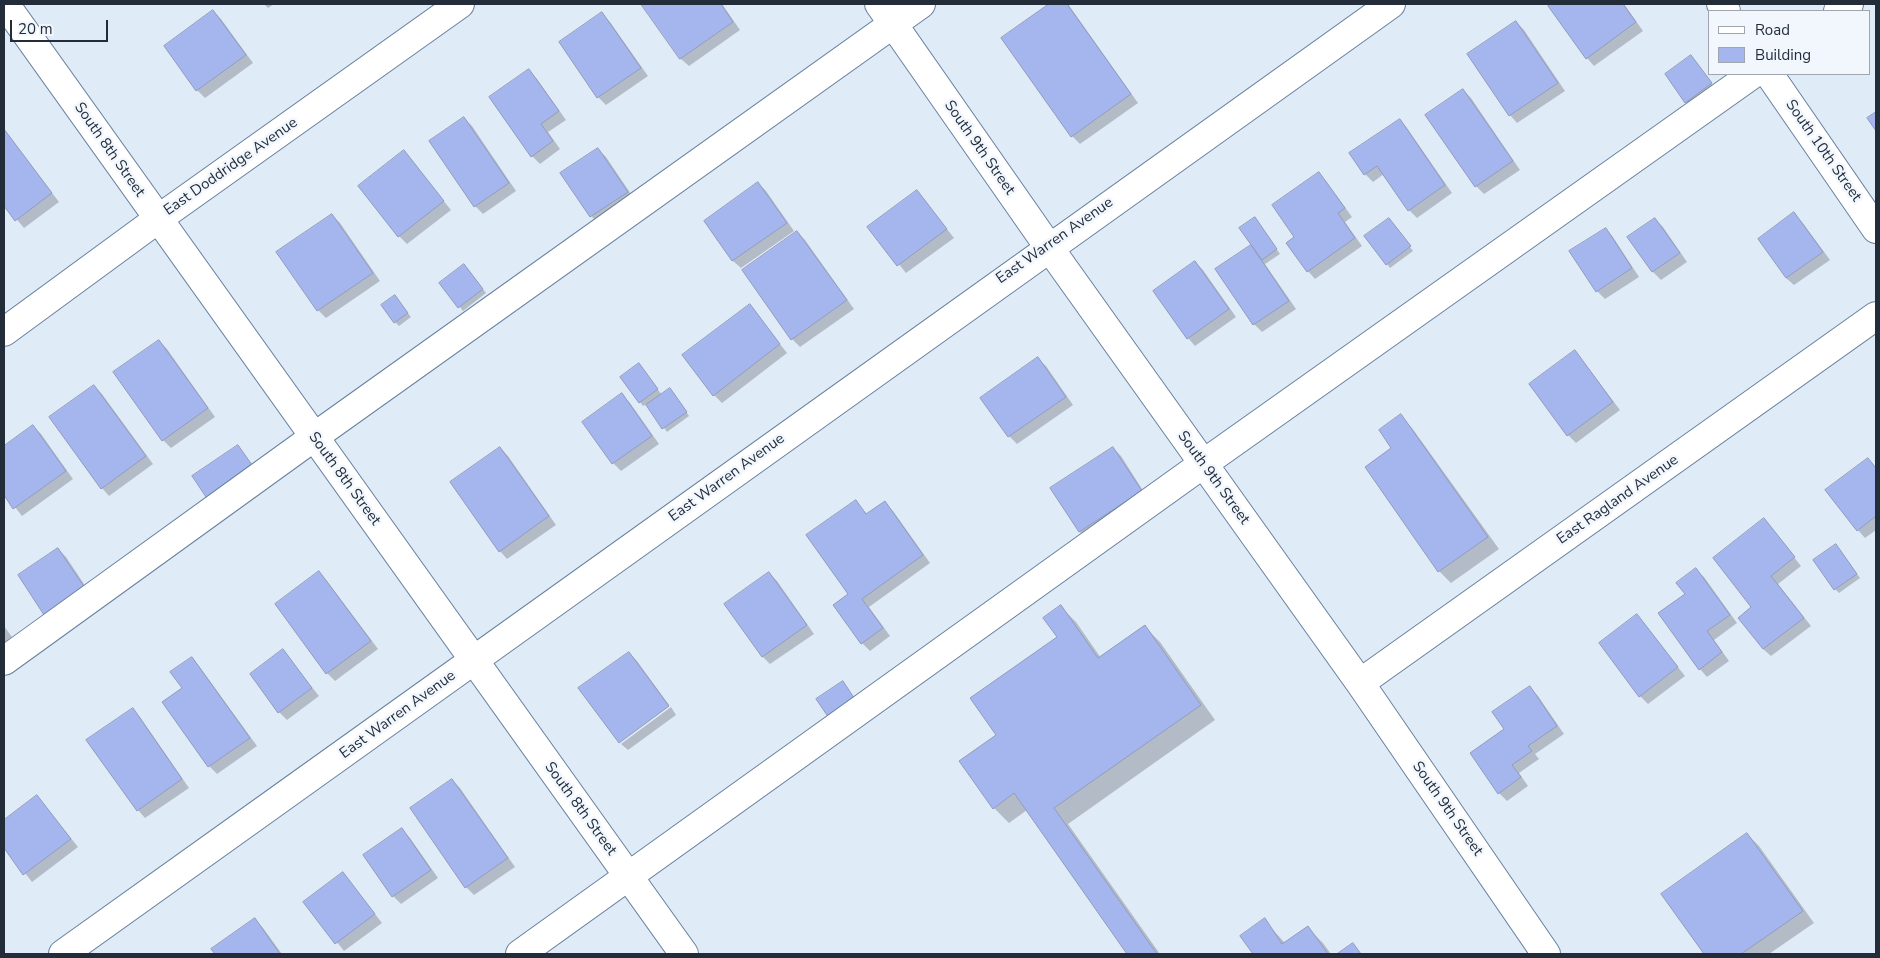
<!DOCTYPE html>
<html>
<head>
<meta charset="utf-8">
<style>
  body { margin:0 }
  #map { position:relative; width:1880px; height:958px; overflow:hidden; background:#e0ebf8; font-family:"Nunito Sans",sans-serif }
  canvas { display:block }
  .frame { position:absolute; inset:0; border:5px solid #232d3a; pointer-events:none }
  .legend { position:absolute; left:1708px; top:10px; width:162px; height:65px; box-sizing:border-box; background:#f2f7fe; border:1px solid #9fa6b0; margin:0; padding:6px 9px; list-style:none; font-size:15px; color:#232d3a }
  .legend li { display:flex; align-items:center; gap:10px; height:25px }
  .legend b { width:25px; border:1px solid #9fa6b0 }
  .scale { position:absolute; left:10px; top:20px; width:98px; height:22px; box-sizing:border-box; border:2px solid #232d3a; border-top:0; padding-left:6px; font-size:15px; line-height:18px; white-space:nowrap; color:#232d3a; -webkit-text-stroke:4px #f2f7fe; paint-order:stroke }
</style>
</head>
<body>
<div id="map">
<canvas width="1880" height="958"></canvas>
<div class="frame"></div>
<ul class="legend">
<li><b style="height:6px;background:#fff"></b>Road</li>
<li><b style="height:14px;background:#a5b5ed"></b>Building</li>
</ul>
<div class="scale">20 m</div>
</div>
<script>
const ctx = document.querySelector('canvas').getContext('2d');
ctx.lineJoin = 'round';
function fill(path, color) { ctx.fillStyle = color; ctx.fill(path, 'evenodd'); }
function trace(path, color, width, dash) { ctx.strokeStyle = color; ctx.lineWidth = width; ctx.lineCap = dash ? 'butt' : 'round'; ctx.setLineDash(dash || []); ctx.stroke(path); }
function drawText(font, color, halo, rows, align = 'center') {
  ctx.font = font + ' "Nunito Sans",sans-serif'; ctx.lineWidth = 5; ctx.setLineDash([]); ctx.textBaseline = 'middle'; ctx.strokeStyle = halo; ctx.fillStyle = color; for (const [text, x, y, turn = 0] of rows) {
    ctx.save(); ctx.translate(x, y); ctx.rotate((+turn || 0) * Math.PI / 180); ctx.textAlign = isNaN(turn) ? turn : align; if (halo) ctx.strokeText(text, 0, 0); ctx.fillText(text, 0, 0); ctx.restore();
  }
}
fill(new Path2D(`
  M264,4H274L268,8Z
  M642,4H722L740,30L689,66L681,59Z
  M1051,4H1068L1138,103L1080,144L1072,136L1002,38Z
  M1553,4H1624L1643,31L1594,66L1587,58L1550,6Z
  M213,11L221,19L253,63L205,98L197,90Z
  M602,14L610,22L648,76L606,105L598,97Z
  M1516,22L1524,30L1565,91L1517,123L1510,115Z
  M1694,61L1714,87L1690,105L1686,102Z
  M529,71L537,79L566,120L548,132L560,149L540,164L532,156Z
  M1463,90L1471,98L1520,170L1484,194L1476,186L1427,115Z
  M464,118L472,126L516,191L483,214L475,206Z
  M1400,120L1407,128L1452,193L1417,218L1409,210L1384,174L1373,182L1365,174Z
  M4,130L59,202L24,228L4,204Z
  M598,149L606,157L635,200L599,224L591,216Z
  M404,152L451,210L407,244L399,236Z
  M1319,174L1326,181L1352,217L1345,222L1362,246L1315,279L1308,271L1296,237Z
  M758,183L766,191L794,231L741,268L733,261L705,221Z
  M917,191L954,238L906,273L869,227Z
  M1794,214L1802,222L1830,260L1794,285L1786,278Z
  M332,215L340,223L380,281L326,318L318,310L278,253Z
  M1655,219L1663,227L1687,262L1661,280L1653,272L1629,237Z
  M1258,223L1280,254L1265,264L1296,309L1262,332L1254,324L1216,270L1253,245Z
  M1392,223L1413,251L1390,268L1387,264Z
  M1606,229L1613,237L1639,277L1605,299L1597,291Z
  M797,232L805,240L854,309L800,347L792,339Z
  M1195,262L1203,270L1236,317L1195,346L1188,338Z
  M468,269L486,293L463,311L441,283Z
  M398,300L411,317L399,326L395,322Z
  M750,306L787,353L722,403L714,395Z
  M159,341L167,349L215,417L171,448L163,440Z
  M1038,359L1046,366L1073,405L1017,444L1009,436L982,398Z
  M1582,360L1620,410L1576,443L1568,435Z
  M642,369L662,395L674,393L689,416L667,432L647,404L643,406L640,402Z
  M94,386L102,394L153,464L109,496L102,488Z
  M622,395L630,403L659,444L621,471L613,463L584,422Z
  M1401,416L1412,428L1499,549L1451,583L1439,571L1393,448Z
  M33,426L41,434L73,479L22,516L4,493V447Z
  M500,448L508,456L556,525L507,559L500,551Z
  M1113,448L1121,456L1149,500L1088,539L1080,532L1052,488Z
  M1868,459L1876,468V530L1865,538L1858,530Z
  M856,502L868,515L885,503L893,511L930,563L869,607L890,636L870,651L862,643L850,595Z
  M1764,520L1801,566L1778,584L1811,626L1771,656L1763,649L1753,607Z
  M58,549L66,557L92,596L53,622L45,614Z
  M1839,549L1860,578L1839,593L1835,589Z
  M1696,570L1704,577L1737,623L1714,640L1729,661L1707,677L1700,669L1686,594Z
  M319,573L327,581L378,649L335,681L327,673Z
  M769,573L777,581L814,634L770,664L762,656Z
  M1061,607L1076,622L1101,658L1145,627L1160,642L1215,720L1068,824L1160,954H1129L1027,810L1009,823L994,808L998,735L1058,638Z
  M1637,616L1685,676L1648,704L1640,696Z
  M4,626L12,637L4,643Z
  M283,651L319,696L287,720L279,712Z
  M629,653L637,661L669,705L619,742Z
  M191,658L199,666L257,746L217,774L209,766L164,703L183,688Z
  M1530,688L1538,696L1564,734L1535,754L1539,759L1519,773L1528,786L1507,801L1499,793L1506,729Z
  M671,707L676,715L628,750L621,744Z
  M133,709L140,717L189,788L145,818L138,810Z
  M452,780L460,788L515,867L474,895L466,887L411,809Z
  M37,796L78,847L32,882L4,846V822Z
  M402,830L410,838L438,878L401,904L393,896Z
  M1747,834L1759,846L1814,923L1769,954H1706L1663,894Z
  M343,873L382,923L344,951L305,902Z
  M255,920L263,928L282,954H217L213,949Z
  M1264,920L1285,943L1308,928L1323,943L1331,954H1254L1242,936Z`), '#0003');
const building = new Path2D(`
  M641,4H721L733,22L680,59Z
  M1049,4H1067L1131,94L1071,137L1001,38Z
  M1551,4H1623L1636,22L1586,59L1548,6Z
  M213,10L246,55L196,91L164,46Z
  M602,12L641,68L597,98L559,42Z
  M1516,21L1558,83L1509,116L1467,54Z
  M1691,55L1712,83L1685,103L1665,74Z
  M529,69L559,111L541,124L553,141L531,157L489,97Z
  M1463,89L1513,161L1475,187L1425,115Z
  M1876,112V131L1867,118Z
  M464,117L509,183L474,207L429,141Z
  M1400,119L1445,185L1408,211L1377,166L1364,175L1349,153Z
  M4,129L52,193L15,221L4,206Z
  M598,148L628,192L590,217L560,173Z
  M404,150L444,201L398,237L358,186Z
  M1319,172L1345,208L1338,213L1355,238L1307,272L1286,243L1294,237L1272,205Z
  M758,182L787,223L732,261L704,221Z
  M917,190L947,229L897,266L867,227Z
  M1794,212L1823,252L1786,278L1758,239Z
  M332,214L373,273L317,311L276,252Z
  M1255,217L1277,249L1262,260L1239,228Z
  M1389,218L1411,246L1386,265L1364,236Z
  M1655,218L1680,253L1652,272L1627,237Z
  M1606,228L1632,268L1596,292L1569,251Z
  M797,231L847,300L791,340L742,270Z
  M1251,245L1289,301L1253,325L1215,269Z
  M1195,261L1229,309L1187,339L1153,291Z
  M464,264L483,289L458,308L439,283Z
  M395,295L408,313L394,323L381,305Z
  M750,304L780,344L713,396L682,355Z
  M159,340L208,408L162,441L113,372Z
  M1575,350L1613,402L1567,436L1529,384Z
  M1038,357L1066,397L1008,437L980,398Z
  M639,363L658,389L639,403L620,377Z
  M94,385L146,456L101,489L49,417Z
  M670,388L687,412L662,429L646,405Z
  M622,393L652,436L612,464L582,422Z
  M1401,414L1488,537L1438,572L1365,467L1391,448L1379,430Z
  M33,425L66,471L13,509L4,495V446Z
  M238,445L257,472L210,503L192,476Z
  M500,447L549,516L499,552L450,482Z
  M1113,447L1142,491L1079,532L1050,488Z
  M1868,458L1876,468V516L1857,531L1825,490Z
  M856,500L866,514L885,501L923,555L862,599L883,628L861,644L833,605L848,594L806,535Z
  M1764,518L1795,557L1771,576L1804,618L1763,649L1738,618L1751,607L1713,558Z
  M1836,544L1857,574L1834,590L1813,560Z
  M58,548L85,588L44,615L18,575Z
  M1696,568L1730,615L1707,631L1722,652L1699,670L1658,613L1685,594L1676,583Z
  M319,571L371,641L326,674L275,604Z
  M769,572L807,625L762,657L724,604Z
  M1061,605L1098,658L1145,625L1201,705L1054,808L1157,954H1127L1014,793L993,809L959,761L996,735L970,698L1057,637L1043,618Z
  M1637,614L1678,667L1639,697L1599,643Z
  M283,649L312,688L278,713L250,674Z
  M629,652L669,706L619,743L578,688Z
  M192,657L250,738L208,767L162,702L182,688L170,672Z
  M843,681L858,704L831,721L816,699Z
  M1530,686L1557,726L1528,746L1532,751L1512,765L1521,777L1498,794L1470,753L1504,729L1492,712Z
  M133,708L182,779L137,811L86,740Z
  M452,779L508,858L465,888L410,808Z
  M37,795L71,839L23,875L4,848V820Z
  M402,828L431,870L392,897L363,855Z
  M1747,833L1803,911L1741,954H1704L1661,894Z
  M343,872L375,914L335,944L303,902Z
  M255,918L280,954H215L211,949Z
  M1265,918L1282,944L1308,926L1328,954H1253L1240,936Z
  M1353,943L1361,954H1337Z`);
fill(building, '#a5b5ed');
trace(building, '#909bbe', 1);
const minor = new Path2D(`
  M5,4L684,954
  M879,4L1048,246L1360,683L1546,954
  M1721,4L1726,11
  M1838,11L1849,4
  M1769,74L1876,229
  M4,332L158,219L460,4
  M4,661L314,437L921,4
  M1360,683L1876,316
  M63,954C506,638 946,318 1391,4
  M520,954L1203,464L1753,74`);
trace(minor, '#67819e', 30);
trace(minor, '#fff', 28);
drawText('15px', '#232d3a', '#f2f7fe', [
  ["South 9th Street",979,148,55],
  ["South 8th Street",109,150,55],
  ["South 10th Street",1823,151,55],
  ["East Doddridge Avenue",231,167,-35],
  ["East Warren Avenue",1055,241,-35],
  ["East Warren Avenue",727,478,-36],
  ["South 9th Street",1213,478,54],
  ["South 8th Street",344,479,54],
  ["East Ragland Avenue",1618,500,-35],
  ["East Warren Avenue",398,715,-36],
  ["South 8th Street",580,809,54],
  ["South 9th Street",1447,809,55]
]);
</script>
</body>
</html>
